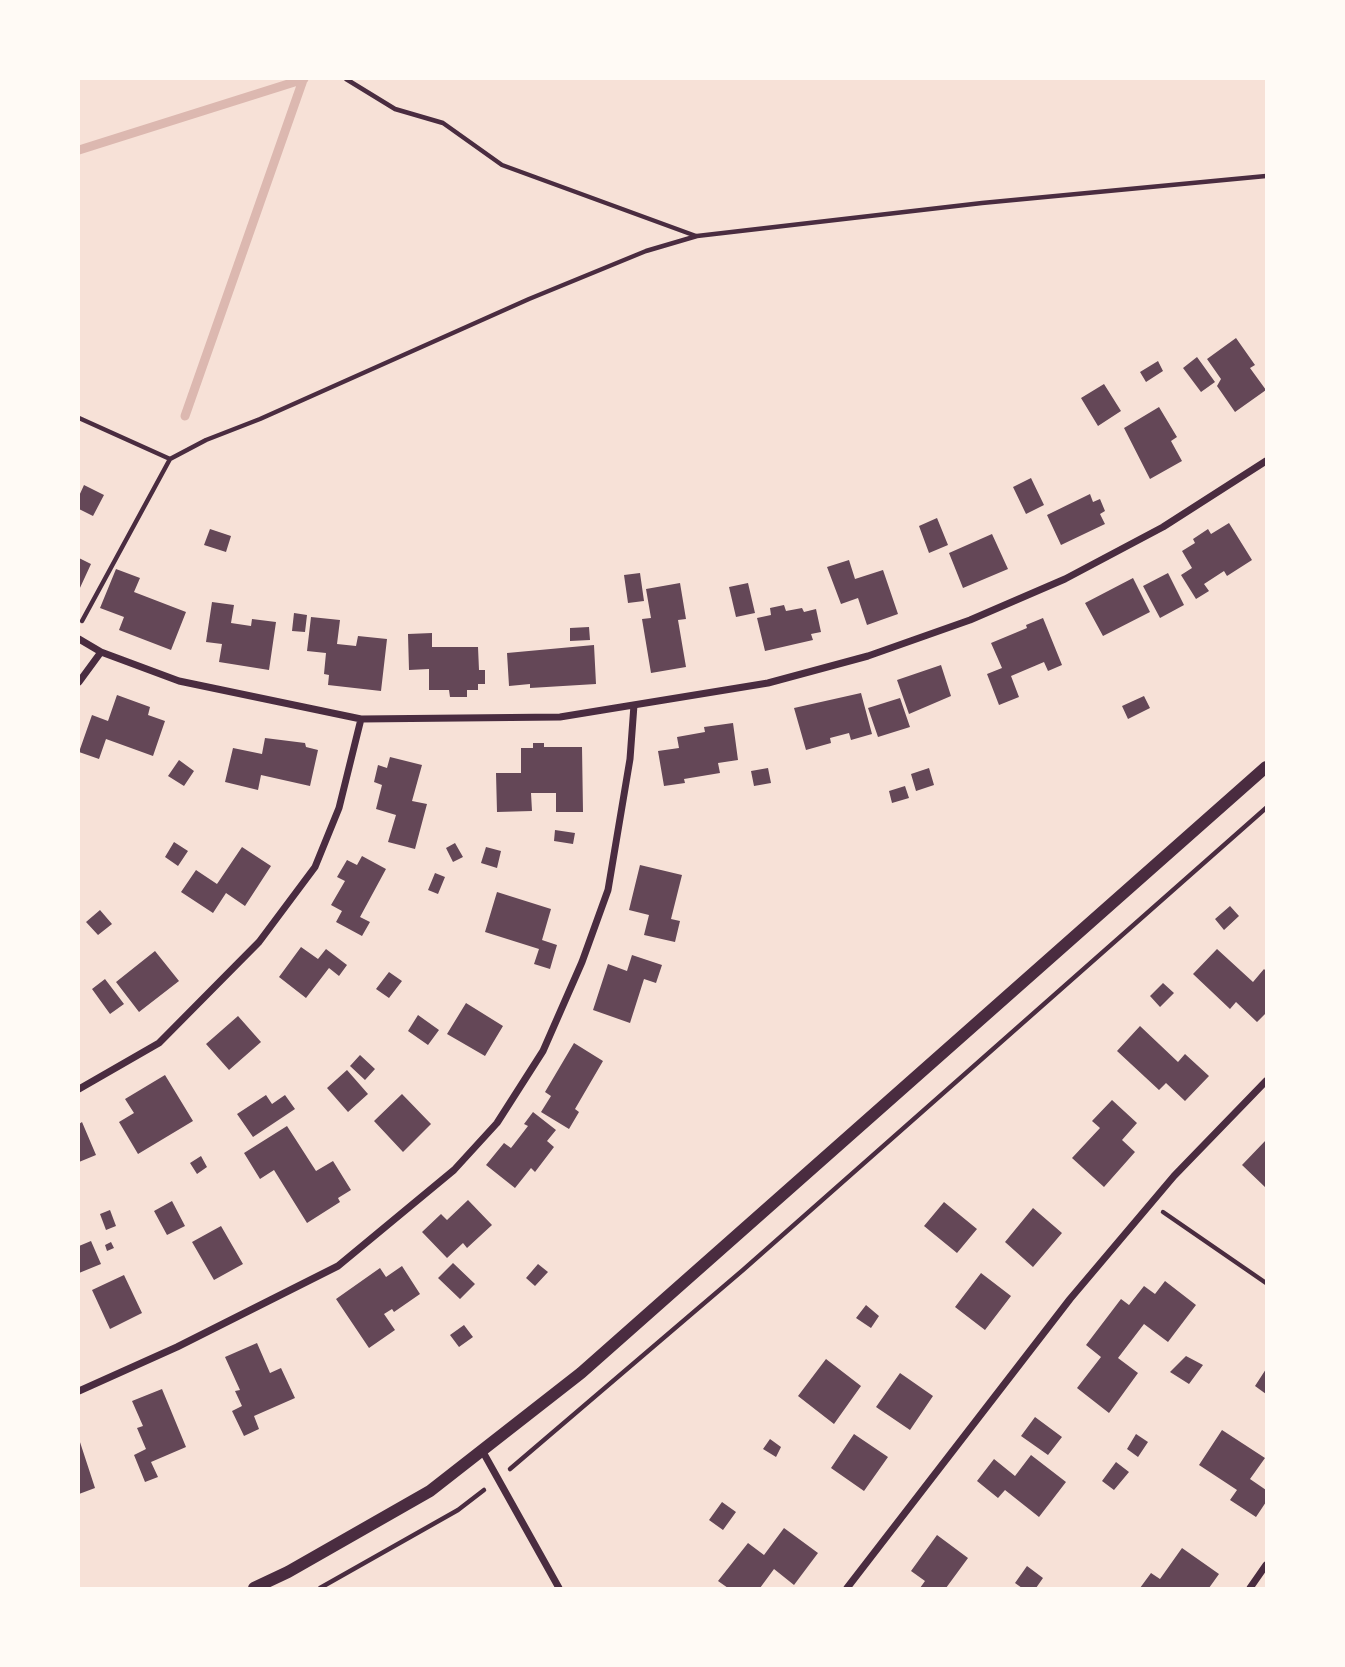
<!DOCTYPE html>
<html>
<head>
<meta charset="utf-8">
<style>
  body { margin:0 }
  #map { position:relative; width:1345px; height:1667px; overflow:hidden; background:#f7e1d7; font-family:Commissioner,sans-serif }
  canvas { display:block }
  .frame { position:absolute; inset:0; border:80px solid #fffaf5; pointer-events:none }
</style>
</head>
<body>
<div id="map">
<canvas width="1345" height="1667"></canvas>
<div class="frame"></div>
</div>
<script>
const ctx = document.querySelector('canvas').getContext('2d');
ctx.lineJoin = 'round';
function trace(path, color, width, dash) { ctx.strokeStyle = color; ctx.lineWidth = width; ctx.lineCap = dash ? 'butt' : 'round'; ctx.setLineDash(dash || []); ctx.stroke(path); }
function fill(path, color) { ctx.fillStyle = color; ctx.fill(path, 'evenodd'); }
trace(new Path2D(`
  M79,150L304,79
  M185,416L303,80`), '#dcb8b0', 9);
fill(new Path2D(`
  M1236,338L1255,365L1250,368L1266,390L1235,412L1217,386L1221,379L1207,359Z
  M1197,357L1215,382L1201,392L1183,368Z
  M1158,361L1163,371L1146,382L1140,372Z
  M1104,384L1121,411L1098,426L1081,398Z
  M1159,407L1177,437L1171,441L1182,461L1150,479L1124,428Z
  M1031,478L1044,505L1026,514L1013,487Z
  M84,485L104,495L93,516L79,509V496Z
  M1090,494L1093,502L1100,499L1105,511L1100,514L1105,524L1061,545L1047,515Z
  M937,518L948,545L929,553L919,526Z
  M1229,523L1252,560L1227,576L1224,571L1204,584L1209,591L1196,599L1181,575L1192,568L1182,551L1195,543L1193,539L1208,529L1211,534Z
  M210,529L231,536L226,552L204,545Z
  M992,534L1008,569L963,588L949,553Z
  M79,558L91,564L79,590Z
  M849,560L855,579L883,570L898,614L867,625L858,598L841,604L827,567Z
  M116,569L140,578L134,592L186,612L171,650L119,630L124,617L100,608Z
  M640,573L644,601L628,603L624,575Z
  M1168,573L1184,605L1160,618L1143,586Z
  M1133,578L1150,612L1103,636L1085,603Z
  M680,583L686,619L678,620L686,667L651,673L642,619L651,618L646,589Z
  M748,583L755,613L736,617L729,587Z
  M212,602L234,605L231,623L251,626L252,619L276,622L269,670L219,662L222,644L206,642Z
  M784,605L786,611L802,608L804,612L816,609L821,632L811,634L813,640L765,651L757,618L771,615L770,608Z
  M294,613L307,615L305,632L292,631Z
  M311,617L340,620L337,644L356,646L358,636L387,639L381,691L328,685L329,675L324,674L326,653L307,651Z
  M1043,618L1062,665L1048,671L1044,662L1011,676L1019,697L999,705L987,674L1002,668L991,643L1027,628L1026,625Z
  M589,627L590,640L570,641V628Z
  M432,633V647H478L479,670H485V684H478V690H467V697H450L449,690H429V669L409,670L408,634Z
  M594,645L596,684L530,688V684L509,686L507,653Z
  M941,665L951,696L909,714L897,680Z
  M861,693L872,734L851,740L849,733L830,738L831,743L806,750L794,708Z
  M117,695L150,707L148,715L165,721L153,756L106,739L99,759L79,752L92,715L108,721Z
  M1144,696L1150,708L1128,719L1122,706Z
  M900,698L910,727L878,737L868,708Z
  M733,723L738,760L718,763L720,773L684,779L685,783L664,786L658,751L679,748L677,737L705,732L704,727Z
  M265,738L305,743L306,747L318,750L310,786L261,775L258,790L225,782L233,748L262,754Z
  M533,743H544V747H582L583,812H556V793H531L532,811L497,812L496,773H521V748H533Z
  M390,757L422,765L412,801L427,804L415,849L388,842L396,815L376,809L382,785L374,782L378,765L387,768Z
  M179,760L194,771L184,786L168,776Z
  M768,768L771,783L754,786L751,771Z
  M929,768L934,785L916,791L911,774Z
  M905,786L909,798L892,803L889,791Z
  M555,830L575,833L573,844L554,841Z
  M174,842L188,851L178,866L165,857Z
  M455,843L463,857L453,862L446,848Z
  M242,847L271,866L245,906L226,893L213,913L181,892L196,870L217,884Z
  M486,847L501,851L497,868L481,863Z
  M362,856L386,869L360,917L370,922L362,936L336,922L342,911L331,905L345,881L337,877L347,860L357,865Z
  M640,865L682,875L671,919L680,921L675,942L644,935L649,915L629,910Z
  M435,873L445,877L438,894L428,890Z
  M497,892L551,909L542,940L557,945L550,969L534,964L539,949L485,932Z
  M1230,906L1239,916L1224,930L1215,919Z
  M100,910L112,924L98,935L86,922Z
  M301,947L318,959L326,949L347,965L339,976L329,968L306,998L279,977Z
  M1217,949L1253,982L1264,969L1266,971V1013L1257,1022L1236,1002L1230,1009L1193,974Z
  M155,951L179,981L139,1012L116,982Z
  M632,955L662,965L656,983L644,979L630,1023L593,1010L608,964L627,971Z
  M389,972L402,981L389,998L376,989Z
  M105,979L124,1004L110,1014L92,989Z
  M1163,983L1174,993L1160,1007L1150,996Z
  M466,1003L503,1026L485,1056L447,1034Z
  M418,1015L439,1030L428,1045L408,1031Z
  M238,1016L261,1042L229,1070L206,1044Z
  M1140,1026L1178,1062L1185,1054L1209,1076L1185,1101L1166,1083L1159,1090L1117,1051Z
  M574,1043L603,1061L575,1109L579,1112L569,1129L541,1112L551,1096L545,1092Z
  M360,1055L375,1069L365,1080L350,1066Z
  M347,1070L368,1094L348,1112L327,1088Z
  M165,1075L193,1121L138,1154L119,1122L134,1113L125,1099Z
  M402,1094L431,1124L403,1152L374,1121Z
  M266,1095L272,1104L285,1095L295,1109L253,1137L237,1114Z
  M1112,1100L1137,1123L1122,1140L1135,1152L1104,1187L1072,1158L1100,1128L1092,1121Z
  M533,1112L556,1130L547,1141L554,1147L535,1172L531,1168L515,1188L486,1165L504,1143L511,1148L528,1126L524,1124Z
  M82,1122L96,1155L79,1162V1124Z
  M287,1126L316,1171L333,1161L351,1190L338,1198L340,1202L307,1223L274,1170L260,1179L244,1153Z
  M1266,1140V1188L1242,1165Z
  M201,1156L207,1167L197,1174L190,1163Z
  M468,1200L492,1225L467,1248L463,1243L447,1258L422,1232L441,1214L447,1220Z
  M172,1201L185,1226L167,1235L154,1211Z
  M944,1202L977,1229L957,1253L924,1226Z
  M1033,1208L1062,1233L1033,1267L1005,1242Z
  M110,1210L116,1226L106,1230L100,1214Z
  M221,1226L243,1264L214,1280L192,1242Z
  M91,1241L101,1264L79,1273V1246Z
  M111,1242L114,1248L107,1251L105,1245Z
  M453,1263L475,1284L460,1299L438,1278Z
  M538,1264L548,1272L535,1286L526,1278Z
  M402,1266L420,1294L394,1312L392,1309L384,1314L395,1330L369,1348L336,1299L380,1268L386,1277Z
  M981,1273L1011,1296L985,1330L955,1307Z
  M124,1275L142,1313L110,1329L92,1290Z
  M1165,1281L1196,1305L1168,1342L1144,1324L1118,1358L1138,1373L1109,1413L1077,1388L1101,1357L1086,1345L1121,1299L1129,1305L1144,1286L1155,1294Z
  M866,1305L879,1316L871,1328L856,1318Z
  M464,1325L473,1337L459,1347L450,1335Z
  M257,1343L270,1373L281,1368L295,1398L254,1416L259,1429L244,1436L232,1411L242,1406L235,1391L240,1390L225,1357Z
  M1186,1356L1203,1365L1189,1384L1170,1372Z
  M826,1359L861,1386L834,1424L798,1396Z
  M1266,1369V1394L1255,1386Z
  M900,1373L933,1396L910,1430L876,1407Z
  M162,1389L186,1447L151,1462L158,1477L145,1482L134,1455L146,1449L137,1428L143,1426L132,1401Z
  M1035,1417L1062,1437L1048,1455L1021,1436Z
  M1222,1430L1265,1458L1250,1479L1266,1490V1502L1256,1517L1230,1500L1237,1490L1199,1465Z
  M854,1434L888,1457L864,1491L831,1468Z
  M1136,1434L1148,1442L1138,1457L1127,1449Z
  M79,1439L95,1488L79,1494Z
  M770,1439L781,1447L776,1457L763,1449Z
  M1031,1455L1066,1482L1039,1517L1005,1490L998,1498L977,1481L994,1459L1015,1476Z
  M1116,1462L1129,1472L1114,1490L1102,1481Z
  M722,1502L736,1512L723,1530L709,1520Z
  M784,1528L818,1553L794,1585L774,1569L760,1588H728L718,1581L748,1543L764,1555Z
  M937,1535L968,1558L946,1588H920L925,1581L911,1571Z
  M1182,1548L1219,1574L1209,1588H1140L1151,1573L1160,1579Z
  M1027,1566L1043,1578L1036,1588H1022L1015,1583Z`), '#644757');
trace(new Path2D(`
  M346,79L395,109L443,123L502,165L696,236
  M79,418L170,459L206,440L260,419L529,299L646,251L697,236L982,203L1266,176
  M82,621L170,459
  M1163,1212L1266,1283
  M510,1469L743,1270L1266,808
  M320,1588L458,1510L484,1490`), '#4a2c40', 4.5);
trace(new Path2D(`
  M79,639L101,652L179,681L361,719L560,717L768,683L868,656L970,620L1065,579L1163,527L1266,461
  M79,682L101,652
  M79,1089L159,1043L259,942L315,867L339,808L361,719
  M79,1391L177,1347L338,1266L454,1170L497,1123L543,1051L582,962L608,890L630,759L634,705
  M483,1452L559,1588
  M847,1588L1070,1299L1174,1176L1266,1081
  M1250,1588L1266,1565`), '#4a2c40', 7);
trace(new Path2D(`
  M254,1588L288,1572L430,1491L581,1373L1266,767`), '#4a2c40', 12);
</script>
</body>
</html>
